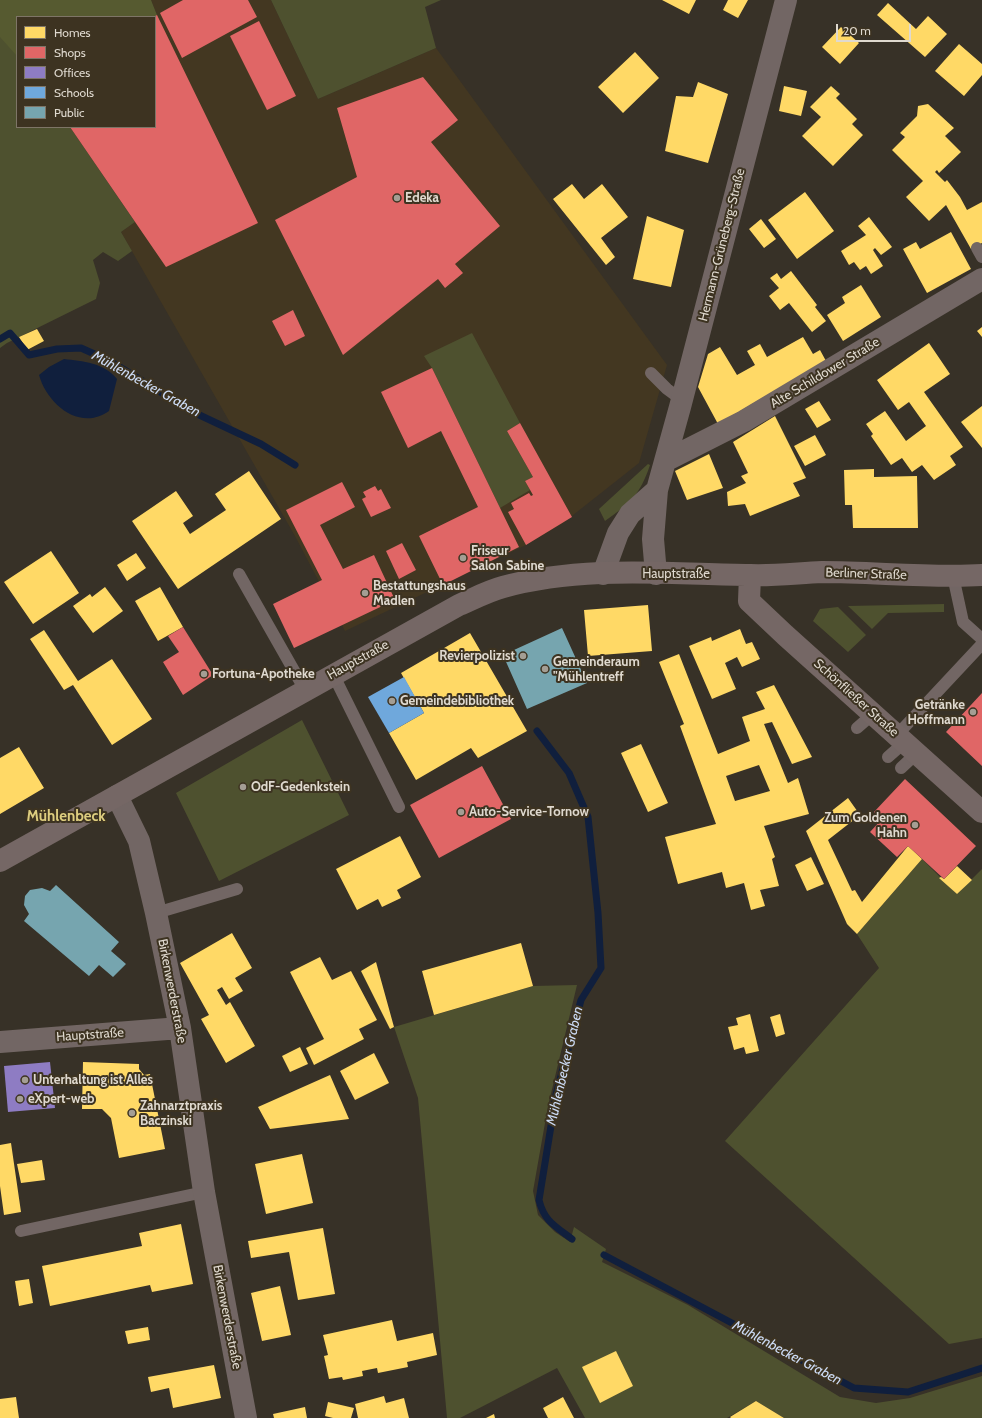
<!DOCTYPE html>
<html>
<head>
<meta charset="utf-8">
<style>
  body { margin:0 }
  #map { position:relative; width:982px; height:1418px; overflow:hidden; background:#373127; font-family:Cabin,sans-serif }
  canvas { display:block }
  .legend { position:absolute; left:16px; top:16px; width:140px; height:112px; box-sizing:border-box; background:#3d3321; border:1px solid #7e7567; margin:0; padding:5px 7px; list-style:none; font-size:12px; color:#dfd9cf }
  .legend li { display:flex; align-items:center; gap:8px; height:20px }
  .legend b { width:20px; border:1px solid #7e7567 }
  .scale { position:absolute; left:836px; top:24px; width:75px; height:18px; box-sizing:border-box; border:2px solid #dfd9cf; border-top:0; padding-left:5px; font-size:12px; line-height:14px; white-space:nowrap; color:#dfd9cf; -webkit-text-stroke:3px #3d3321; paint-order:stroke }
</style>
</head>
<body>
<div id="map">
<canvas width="982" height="1418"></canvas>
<ul class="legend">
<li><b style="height:11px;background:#ffd966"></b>Homes</li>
<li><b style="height:11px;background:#e06666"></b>Shops</li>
<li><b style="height:11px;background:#8e7cc3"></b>Offices</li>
<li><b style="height:11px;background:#6fa8dc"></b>Schools</li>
<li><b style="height:11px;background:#76a5af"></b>Public</li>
</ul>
<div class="scale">20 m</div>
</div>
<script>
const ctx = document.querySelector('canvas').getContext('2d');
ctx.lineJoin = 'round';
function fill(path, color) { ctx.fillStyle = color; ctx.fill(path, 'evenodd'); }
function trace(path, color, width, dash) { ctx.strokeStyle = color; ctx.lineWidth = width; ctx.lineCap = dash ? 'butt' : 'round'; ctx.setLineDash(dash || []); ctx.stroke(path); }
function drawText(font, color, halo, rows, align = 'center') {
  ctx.font = font + ' Cabin,sans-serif'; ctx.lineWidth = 4; ctx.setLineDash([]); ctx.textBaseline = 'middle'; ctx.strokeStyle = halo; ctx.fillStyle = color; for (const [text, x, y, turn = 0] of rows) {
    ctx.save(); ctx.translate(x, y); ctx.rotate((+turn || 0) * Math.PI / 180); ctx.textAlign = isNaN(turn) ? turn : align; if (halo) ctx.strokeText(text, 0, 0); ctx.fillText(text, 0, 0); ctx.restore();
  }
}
fill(new Path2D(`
  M151,0H271L318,99L436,48L667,365L639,463L563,523L526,545L345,631L295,536L121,232L135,222L70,127H155L154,17L157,15Z`), '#433721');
fill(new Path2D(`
  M0,0H151L154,17H17V127H70L135,222L121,232L132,251L118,261L103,252L93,260L100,283L96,299L7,343L0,348Z
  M271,0H441L425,7L436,48L318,99Z
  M472,333L520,423L507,431L533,477L525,481L530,490L500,508L432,368L424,356Z
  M648,464L650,465C640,495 630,503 605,521L599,509Z
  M944,604V612L888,613L872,629L848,606Z
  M838,607L866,635L848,652L813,621L820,609Z
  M302,720L349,815L219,881L176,793Z
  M922,859L957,894L982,869V1338L949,1344L725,1141L879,968L857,934Z
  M577,985L548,1106L533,1191L538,1215L555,1232L570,1242L574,1227L606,1249L602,1262L688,1305L840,1397L876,1403L910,1398L982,1376V1418H784L756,1401L727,1418H585L557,1368L460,1418H447L418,1098L394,1027L533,986Z`), '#4e512f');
fill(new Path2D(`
  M0,0H151L157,15L154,17H17V56L0,37Z`), '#565a30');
fill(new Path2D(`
  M64,359C82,361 105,363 117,379L109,411C80,432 47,404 39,375L49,367Z`), '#101f3d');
fill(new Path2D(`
  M662,0H696L689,14Z
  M728,0H748L738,18L723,10Z
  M888,3L916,29L928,16L947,34L925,57L877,15Z
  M841,27L859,43L840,64L822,47Z
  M959,44L982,64V75L964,96L935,71Z
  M635,52L659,78L623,113L598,87Z
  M698,82L728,94L708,163L665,151L676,96L693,97Z
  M784,86L807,91L801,116L779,111Z
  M831,86L840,94L836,98L857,119L852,124L863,135L833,166L802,136L821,117L810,107Z
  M928,104L954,128L945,136L961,152L939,173L937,170L935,172L945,182L947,180L960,197L967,210L982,202V243L971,249L946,205L929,221L906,197L923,181L892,150L905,137L900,133L917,116L918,106Z
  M572,184L584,199L602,184L628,217L601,238L615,257L606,265L553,199Z
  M805,192L834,231L797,259L768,220Z
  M647,216L684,230L671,287L633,279Z
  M869,217L892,247L881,255L875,248L873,250L883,266L871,274L866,266L860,270L854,262L849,265L841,251L866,235L858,226Z
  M761,219L776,239L764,248L749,229Z
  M951,232L971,269L927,293L903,249L916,242L920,249Z
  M791,271L817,305L815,307L826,321L812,332L789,303L780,310L769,296L779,288L770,278L777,273L781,279Z
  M861,285L881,317L843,341L827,315L845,303L842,297Z
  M982,327V337L977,331Z
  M37,329L44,341L27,350L19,337Z
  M803,337L813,354L820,350L826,361L718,424L698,387L708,354L720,347L737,375L755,365L747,351L760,344L767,357Z
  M929,343L950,374L924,392L963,447L950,456L956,465L934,480L922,465L912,472L902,458L891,465L871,436L873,434L866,424L885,411L906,441L926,426L909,402L898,410L877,380Z
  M819,401L831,420L817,428L805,409Z
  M982,406V448L961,422Z
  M775,416L806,478L793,483L800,496L750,516L745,504L728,506L727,492L746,483L741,476L748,473L733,442Z
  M815,435L826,455L805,466L794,446Z
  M709,454L723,488L687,500L675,471Z
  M874,469V477L917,476L918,528H853L852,505H845L844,470Z
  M249,471L281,519L178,589L132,521L176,491L193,516L183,523L190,534L226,510L215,494Z
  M51,551L79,593L33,624L4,582Z
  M136,553L146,568L127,581L117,565Z
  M105,587L123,611L93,633L73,606L90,594L92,597Z
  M160,587L183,627L158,641L135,601Z
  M648,605L652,651L588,656L584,610Z
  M740,629L746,644L752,642L760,659L742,667L737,657L725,663L736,689L712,699L689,646L711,637L712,641Z
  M44,630L78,681L112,659L152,719L112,745L73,685L64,690L30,639Z
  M470,633L527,731L478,758L471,748L416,780L389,733L424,713L401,673Z
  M679,654L718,754L750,741L742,717L765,709L756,692L774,685L812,757L792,764L772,722L764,724L788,783L798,778L809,814L764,826L775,857L772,859L779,886L760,890L765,906L751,910L744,883L726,888L722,872L678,884L665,837L716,824L680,726L684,724L659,662ZM759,765L770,791L735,801L726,776Z
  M641,744L668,803L648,812L621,753Z
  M19,747L44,788L0,814V758Z
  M848,798L860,815L828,840L852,891L855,890L862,902L908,846L922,859L857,934L847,924L806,831Z
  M400,836L421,877L397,890L401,898L382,907L378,899L357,910L336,869Z
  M811,857L824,884L807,891L795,865Z
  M957,866L972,880L957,894L939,878L941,877L944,879Z
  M232,933L252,968L235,978L243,991L229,999L222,987L217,990L226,1005L230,1002L255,1046L226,1063L201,1019L209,1015L180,963Z
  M521,943L533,986L434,1015L422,971Z
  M320,957L332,980L351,971L377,1020L359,1029L364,1039L314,1065L306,1048L324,1039L290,972Z
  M376,962L394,1027L390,1029L361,971Z
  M750,1014L759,1051L746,1054L744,1047L734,1050L728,1027L738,1025L736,1018Z
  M780,1014L785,1034L776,1037L770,1017Z
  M300,1047L308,1064L290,1072L282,1056Z
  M374,1053L389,1083L355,1100L340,1071Z
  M83,1062L139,1064V1069L144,1075L150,1074L165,1149L119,1158L111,1118L102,1109H82Z
  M330,1075L349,1119L270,1129L258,1107Z
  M11,1143L21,1212L4,1215L0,1186V1145Z
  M302,1154L313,1203L266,1214L255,1164Z
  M42,1160L45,1180L21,1183L17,1164Z
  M181,1224L193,1284L152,1292L150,1285L50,1306L42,1266L142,1246L139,1233Z
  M323,1228L335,1294L298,1300L289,1252L251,1258L248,1241Z
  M29,1279L33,1303L19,1306L15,1281Z
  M280,1286L291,1335L262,1341L251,1293Z
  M392,1320L397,1341L433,1333L437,1355L407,1362L408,1367L378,1373L377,1368L362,1371L363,1376L343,1380L342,1377L329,1379L324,1356L328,1355L323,1335Z
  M148,1327L150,1340L128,1344L125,1331Z
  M616,1351L633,1386L600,1403L582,1367Z
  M214,1365L221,1398L173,1408L169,1388L151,1392L148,1377Z
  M384,1396L386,1403L404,1398L409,1418H358L355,1404Z
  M16,1397L19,1418H0V1399Z
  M563,1397L574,1418H548L543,1408Z
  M756,1401L784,1418H731L730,1417Z
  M328,1402L354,1408L351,1418H333L325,1416Z
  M305,1407L307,1418H274L273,1414Z
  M494,1414L495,1418H486Z`), '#ffd966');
fill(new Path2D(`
  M183,0H248L257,17L182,58L160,13Z
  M157,15L258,223L166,267L70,127H155V16Z
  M259,21L296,96L267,110L230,36Z
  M423,77L458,120L431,142L500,226L455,264L463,273L445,288L438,279L343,355L275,220L357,177L337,108Z
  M293,310L305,336L285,346L272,321Z
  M432,368L519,547L443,585L419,536L478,507L441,431L408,448L381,392Z
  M520,423L572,517L526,545L508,512L514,509L511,503L529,493L531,496L533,495L525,481L533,477L507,431Z
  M342,482L355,507L320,525L343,569L374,555L395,600L294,648L273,604L322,580L286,510Z
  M375,486L378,491L381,489L391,508L371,517L362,499L366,497L363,492Z
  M402,543L416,570L399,579L386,551Z
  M183,627L213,675L183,695L163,662L179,652L168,636Z
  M982,693V766L946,732Z
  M482,766L511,819L439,858L410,805Z
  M905,779L976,846L944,879L908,846L897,857L870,832L882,819L874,812Z`), '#e06666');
fill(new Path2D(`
  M50,1062L55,1108L8,1112L4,1066Z`), '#8e7cc3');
fill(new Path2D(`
  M404,677L424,713L389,733L368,697Z`), '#6fa8dc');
fill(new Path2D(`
  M562,628L587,683L527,709L503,655Z
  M56,885L119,942L111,951L126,964L113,977L99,965L89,976L24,921L29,914L24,905L25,896L30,890L42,888L50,891Z`), '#76a5af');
trace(new Path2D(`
  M0,339L10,333L29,355L57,349L81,348L110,361L193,412L261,444L295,465
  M537,731L569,773L588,817L598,913L601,968L581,1000L556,1095L539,1200C544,1221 555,1226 572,1239
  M604,1255L854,1388L908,1392L982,1368`), '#101f3d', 7);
trace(new Path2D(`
  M977,248L982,257
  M651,373L667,389L682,400
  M239,574L305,690
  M953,576L963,622L982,639
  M333,674L399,807
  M857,728L873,714
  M897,735L982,644
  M888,757L905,742
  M901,768L917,753
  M156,913L237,889
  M21,1231L204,1192`), '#726664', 12);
trace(new Path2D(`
  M665,461L744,421L982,279
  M603,574L618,533L630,514L657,490
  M656,574L653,539L657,490L680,407L786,0
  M117,796L139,841L156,913L180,1028L204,1192L246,1418
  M0,1042L180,1028`), '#726664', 22);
trace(new Path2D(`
  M750,575L749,601L785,635L982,812
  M0,861L459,605C473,599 488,591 503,587C583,565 669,574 750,575C774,576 798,573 822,572C875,572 929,578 982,575`), '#756765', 22);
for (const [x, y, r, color] of [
  [397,198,4,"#a49e94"],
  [463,558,4,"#a49e94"],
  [365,593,4,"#a49e94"],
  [523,656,4,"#a49e94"],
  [545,669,4,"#a49e94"],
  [204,674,4,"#a49e94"],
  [392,701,4,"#a49e94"],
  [973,712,4,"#a49e94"],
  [243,787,4,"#a49e94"],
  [461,812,4,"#a49e94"],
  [915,825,4,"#a49e94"],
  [25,1080,4,"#a49e94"],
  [20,1099,4,"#a49e94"],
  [132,1113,4,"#a49e94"]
]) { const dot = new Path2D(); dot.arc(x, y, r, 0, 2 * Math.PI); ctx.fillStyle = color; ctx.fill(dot); trace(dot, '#3d3321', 1.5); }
drawText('bold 13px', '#dfd9cf', '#3d3321', [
  ["Edeka",405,198],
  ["Friseur",471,551],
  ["Salon Sabine",471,566],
  ["Bestattungshaus",373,586],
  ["Madlen",373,601],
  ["Revierpolizist",515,656,"right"],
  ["Gemeinderaum",553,662],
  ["\"Mühlentreff",553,677],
  ["Fortuna-Apotheke",212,674],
  ["Gemeindebibliothek",400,701],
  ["Getränke",965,705,"right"],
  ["Hoffmann",965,720,"right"],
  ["OdF-Gedenkstein",251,787],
  ["Auto-Service-Tornow",469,812],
  ["Zum Goldenen",907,818,"right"],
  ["Hahn",907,833,"right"],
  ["Unterhaltung ist Alles",33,1080],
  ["eXpert-web",28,1099],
  ["Zahnarztpraxis",140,1106],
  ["Baczinski",140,1121]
], 'left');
drawText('13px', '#dfd9cf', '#3d3321', [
  ["Hermann-Grüneberg-Straße",722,245,-76],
  ["Alte Schildower Straße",825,373,-31],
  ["Hauptstraße",676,574],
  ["Berliner Straße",866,574,2],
  ["Hauptstraße",358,660,-29],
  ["Schönfließer Straße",856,698,42],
  ["Birkenwerderstraße",172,991,79],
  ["Hauptstraße",90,1035,-4],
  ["Birkenwerderstraße",227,1317,79]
]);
drawText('italic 14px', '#ccdbf5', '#3d3321', [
  ["Mühlenbecker Graben",146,384,29],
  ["Mühlenbecker Graben",565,1066,-77],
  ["Mühlenbecker Graben",787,1353,28]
]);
drawText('bold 15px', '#ddcd7f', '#3d3321', [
  ["Mühlenbeck",66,817]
]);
</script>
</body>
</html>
